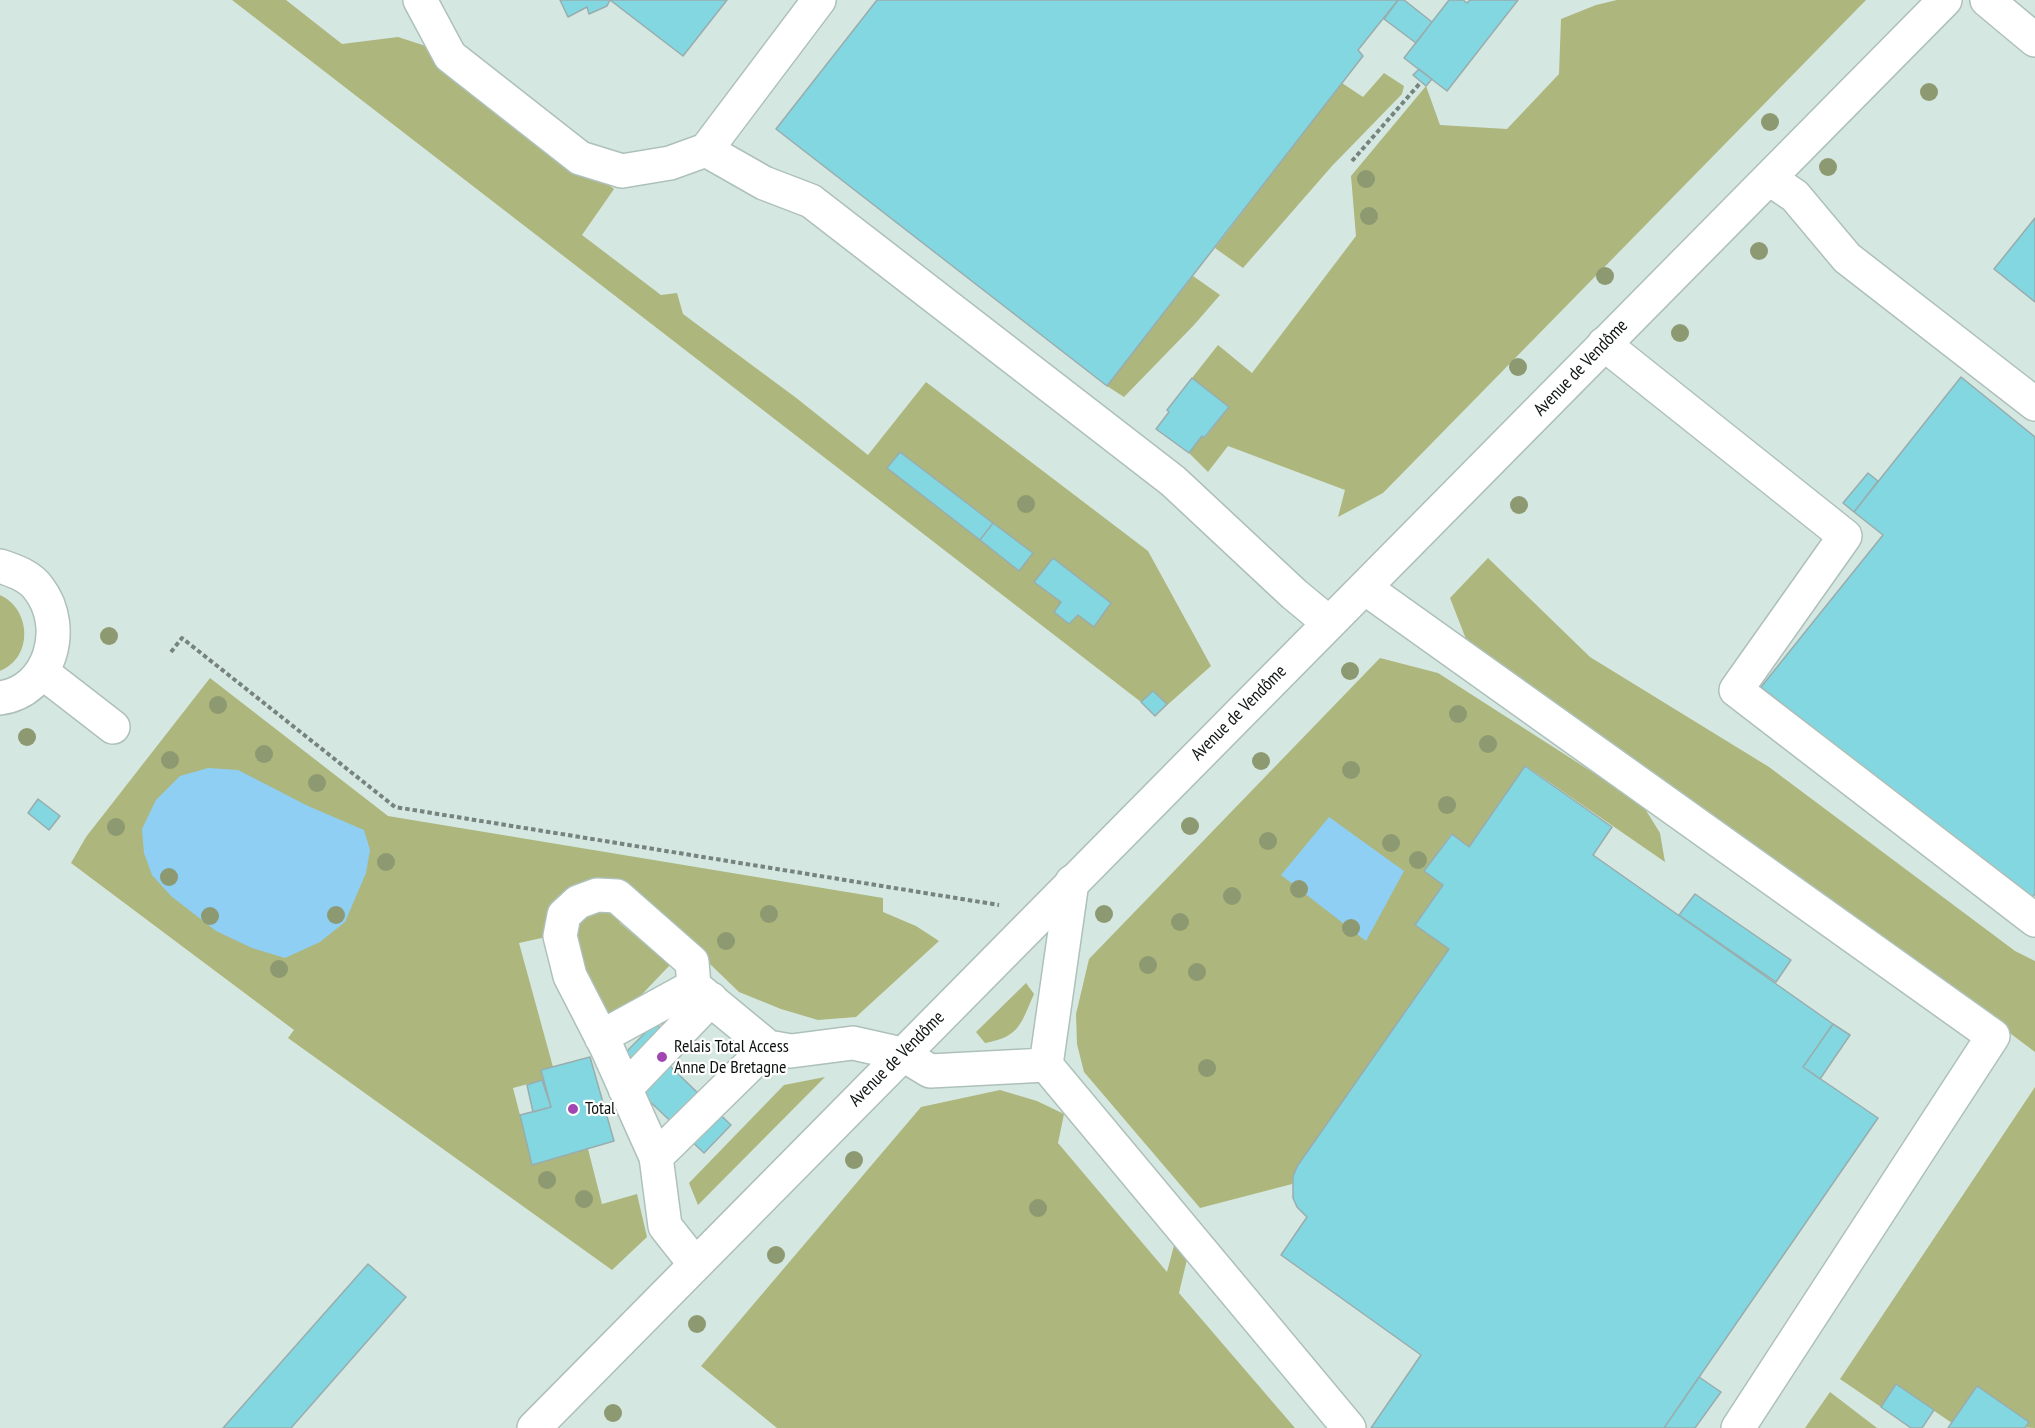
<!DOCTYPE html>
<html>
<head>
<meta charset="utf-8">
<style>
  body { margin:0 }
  canvas { display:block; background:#d5e7e1 }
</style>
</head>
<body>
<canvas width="2035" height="1428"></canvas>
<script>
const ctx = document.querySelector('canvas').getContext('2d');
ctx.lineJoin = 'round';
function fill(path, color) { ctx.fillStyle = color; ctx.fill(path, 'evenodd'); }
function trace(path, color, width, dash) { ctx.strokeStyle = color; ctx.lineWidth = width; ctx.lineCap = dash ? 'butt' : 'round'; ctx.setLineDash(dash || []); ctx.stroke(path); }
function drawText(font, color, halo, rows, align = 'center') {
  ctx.font = font + ' "PT Sans Narrow",sans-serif'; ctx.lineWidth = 4.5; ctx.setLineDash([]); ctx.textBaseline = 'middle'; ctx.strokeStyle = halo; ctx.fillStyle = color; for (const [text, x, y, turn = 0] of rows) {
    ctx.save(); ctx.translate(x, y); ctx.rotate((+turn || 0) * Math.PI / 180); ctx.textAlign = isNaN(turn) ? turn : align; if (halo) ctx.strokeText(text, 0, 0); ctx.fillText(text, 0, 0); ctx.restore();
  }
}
fill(new Path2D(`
  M232,0H286L342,44L398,37L435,49L614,189L582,235L661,295L677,293L683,314L795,397L868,455L926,382L1148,551L1211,666L1155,716L1141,702Z
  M1617,0H1866L1383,493L1338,517L1345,490L1228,446L1208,472L1189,453L1202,436L1205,438L1229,407L1192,378L1218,345L1252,373L1356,236L1351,176L1426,86L1440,125L1507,129L1559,74L1561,19L1596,5Z
  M1384,73L1404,86L1402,94L1332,166L1243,268L1215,248L1342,83L1363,97Z
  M1193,276L1220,295L1194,325L1124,397L1107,386Z
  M1488,558L1590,657L1769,767L2015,951L2035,961V1052L1962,997L1466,639L1450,598Z
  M0,595C31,609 34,657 0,671Z
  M1380,658L1438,673L1642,804L1660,833L1665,862L1526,766L1469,847L1451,834L1424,871L1443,885L1415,925L1449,949L1298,1165L1292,1184L1200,1208L1084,1072L1077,1044L1076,1014L1089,959Z
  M210,678L388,816L883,898V912L916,926L939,941L856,1017L818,1020L781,1009L739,992L631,888L546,937L519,943L553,1067L541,1070L543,1080L513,1088L520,1115L588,1149L602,1204L637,1194L647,1237L612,1270L288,1038L294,1030L71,863L86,837Z
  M612,905L620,923L670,965L625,1012H600L577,968V919Z
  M1026,983L1034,994C1021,1023 1020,1037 985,1043L976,1032Z
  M825,1077L698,1205L689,1183L784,1085Z
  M2035,1087V1428L1952,1423L1896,1385L1881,1407L1840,1379Z
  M1000,1090L1037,1101L1064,1114L1058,1143L1167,1272L1176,1238L1189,1251L1179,1293L1295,1428H777L701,1366L921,1107Z
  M1830,1392L1877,1428H1805Z`), '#adb67d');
fill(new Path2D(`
  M208,768L238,770L308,806L364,830L370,850L366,873L345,922L320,942L285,958L252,948L216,931L171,896L152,875L144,853L142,829L156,800L180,776Z
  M1329,817L1404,871L1366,941L1281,875Z`), '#8fcff3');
const building = new Path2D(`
  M560,0H610L607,6L589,14L587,7L568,17Z
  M610,0H727L683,56Z
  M877,0H1398L1358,50L1363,56L1107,386L776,129Z
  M1398,0H1404L1432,22L1416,43L1384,19Z
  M1449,0H1463L1467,3L1470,0H1518L1447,91L1404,58Z
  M1419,69L1432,79L1426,86L1413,75Z
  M2035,218V302L1994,269Z
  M1961,377L2035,437V894L2030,900L1761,687L1883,535L1854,512Z
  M1192,378L1229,407L1204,438L1202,436L1189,453L1156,429L1169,412L1167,410Z
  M900,452L993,523L980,540L887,468Z
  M1868,473L1878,481L1854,512L1843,503Z
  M993,523L1033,553L1019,571L980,540Z
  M1053,558L1111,603L1094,627L1078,615L1069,624L1054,612L1061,602L1034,582Z
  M1153,691L1167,704L1155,716L1141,702Z
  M1525,766L1612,827L1593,855L1833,1024L1803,1067L1878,1118L1664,1428H1371L1421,1355L1281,1255L1307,1217L1297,1207L1293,1198V1176L1298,1165L1449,949L1415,925L1443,885L1424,871L1452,834L1469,847Z
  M38,799L60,816L49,830L28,813Z
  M1695,894L1791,960L1776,982L1679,915Z
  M655,1023L685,1051L670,1066L731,1125L704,1153L643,1095L656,1080L625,1053Z
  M1833,1024L1850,1035L1820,1079L1803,1067Z
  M590,1057L614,1141L532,1165L520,1115L551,1107L541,1070Z
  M542,1080L551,1107L533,1112L527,1085Z
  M368,1264L406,1297L291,1428H223Z
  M1699,1377L1721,1392L1695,1428H1664Z
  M1896,1384L1934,1410L1922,1428H1911L1881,1407Z
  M1977,1386L2029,1422L2025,1428H1948Z`);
fill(building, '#82d7e0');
trace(building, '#99acae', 1.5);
const minor = new Path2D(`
  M420,0L450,56L580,158L622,171L670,163L706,150L819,0
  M1987,0L2035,40
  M706,150L764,183L811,201L1173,481L1294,594L1329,623
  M1770,179L1795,196L1847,258L2035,404
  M1604,344L1845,536L1736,690L2035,920
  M0,566C15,571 30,576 39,589C68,627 51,691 0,698
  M1365,588L1993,1036L1738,1428
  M42,672L113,727
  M601,1037L694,986L768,1047
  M1046,1065L1349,1428
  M625,1089L711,999
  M656,1157L607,1048L570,976L560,936L564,915L578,902L597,895L617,896L692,962L694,986
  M695,1264L665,1226L656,1157L768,1047L791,1051L853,1043L902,1054L930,1071L1046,1065L1072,882`);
const major = new Path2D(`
  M534,1428L1945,0`);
trace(minor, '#aec0ba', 36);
trace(major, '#aec0ba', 36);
trace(new Path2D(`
  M1352,161L1421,82
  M171,652L182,638L395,807L999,905`), '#76837e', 4, [4.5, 3]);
trace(minor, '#fff', 33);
trace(major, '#fff', 33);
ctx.fillStyle = '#8d9971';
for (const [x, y] of [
  [1929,92],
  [1770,122],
  [1828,167],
  [1366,179],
  [1369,216],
  [1759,251],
  [1605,276],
  [1680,333],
  [1518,367],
  [1026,504],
  [1519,505],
  [109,636],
  [1350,671],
  [218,705],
  [1458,714],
  [27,737],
  [1488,744],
  [264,754],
  [170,760],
  [1261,761],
  [1351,770],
  [317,783],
  [1447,805],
  [1190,826],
  [116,827],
  [1268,841],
  [1391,843],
  [1418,860],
  [386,862],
  [169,877],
  [1299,889],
  [1232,896],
  [769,914],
  [1104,914],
  [336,915],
  [210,916],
  [1180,922],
  [1351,928],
  [726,941],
  [1148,965],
  [279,969],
  [1197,972],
  [1207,1068],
  [854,1160],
  [547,1180],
  [584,1199],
  [1038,1208],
  [776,1255],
  [697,1324],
  [613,1413]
]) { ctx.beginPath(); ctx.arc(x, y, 9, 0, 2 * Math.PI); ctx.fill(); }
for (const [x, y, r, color] of [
  [662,1057,6,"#a247b2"],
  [573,1109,6,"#a247b2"]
]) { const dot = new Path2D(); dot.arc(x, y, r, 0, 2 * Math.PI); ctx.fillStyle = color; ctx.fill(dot); trace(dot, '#fff', 2); }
drawText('18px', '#0d1311', '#fff', [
  ["Avenue de Vendôme",1581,368,-46],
  ["Avenue de Vendôme",1239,713,-45],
  ["Avenue de Vendôme",897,1059,-45]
]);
drawText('18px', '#0d1311', '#fff', [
  ["Relais Total Access",674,1047],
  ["Anne De Bretagne",674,1068],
  ["Total",585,1109]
], 'left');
</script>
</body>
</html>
